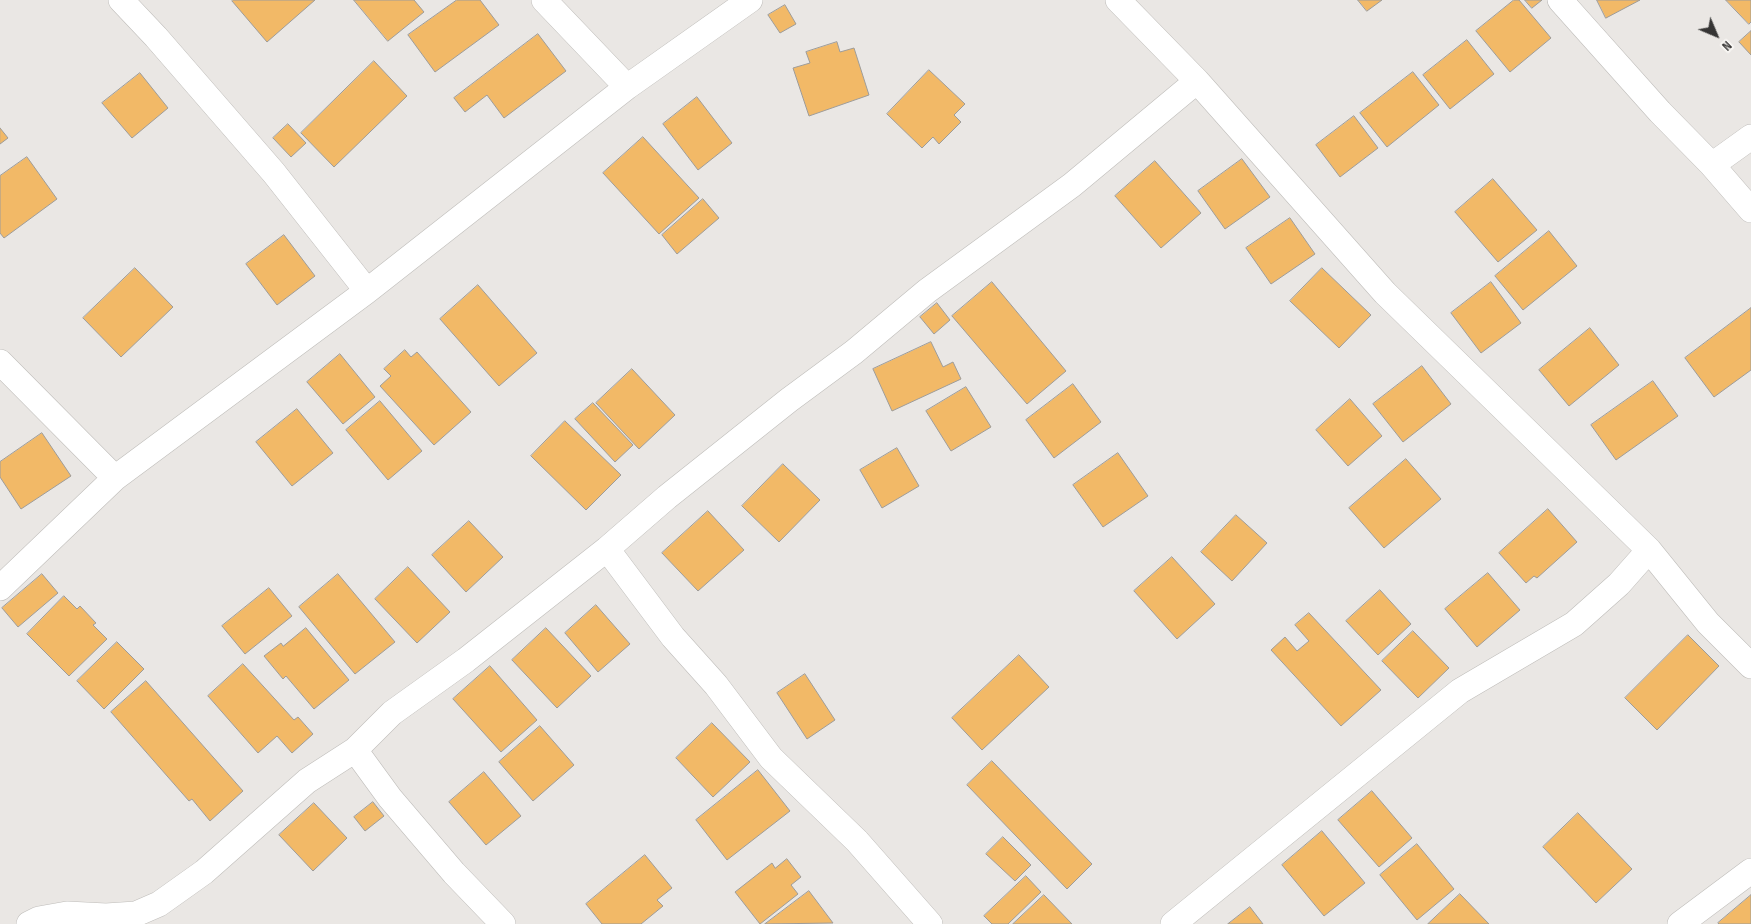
<!DOCTYPE html>
<html>
<head>
<meta charset="utf-8">
<style>
  body { margin:0 }
  #map { position:relative; width:1751px; height:924px; overflow:hidden; background:#eae7e4; font-family:"Sofia Sans Condensed",sans-serif }
  canvas { display:block }
  .north { position:absolute; left:1691px; top:10px; width:50px; height:50px; -webkit-text-stroke:4px #f7f5f2; paint-order:stroke; rotate:135deg; font-size:14px; font-weight:700; line-height:20px; text-align:center; color:#363534 }
  .north::after { content:''; display:block; margin:auto; width:18px; height:22px; background:#363534; clip-path:polygon(50% 0,100% 100%,50% 72%,0 100%) }
</style>
</head>
<body>
<div id="map">
<canvas width="1751" height="924"></canvas>
<div class="north">N</div>
</div>
<script>
const ctx = document.querySelector('canvas').getContext('2d');
ctx.lineJoin = 'round';
function fill(path, color) { ctx.fillStyle = color; ctx.fill(path, 'evenodd'); }
function trace(path, color, width, dash) { ctx.strokeStyle = color; ctx.lineWidth = width; ctx.lineCap = dash ? 'butt' : 'round'; ctx.setLineDash(dash || []); ctx.stroke(path); }
const building = new Path2D(`
  M233,0H315L267,42L232,1Z
  M354,0H414L424,12L388,41Z
  M457,0H480L499,25L435,72L408,35Z
  M1358,0H1382L1367,11Z
  M1514,0H1519L1551,38L1510,72L1476,31Z
  M1525,0H1542L1532,8Z
  M1597,0H1640L1606,18Z
  M1726,0H1751V22L1749,24Z
  M785,5L796,24L780,33L768,15Z
  M1751,31V55L1739,42Z
  M538,34L566,71L504,118L487,95L465,112L454,98Z
  M1467,40L1494,74L1450,109L1423,75Z
  M837,42L840,52L854,48L869,95L809,116L793,68L810,63L806,52Z
  M374,61L407,96L334,167L301,133Z
  M929,70L965,104L954,115L961,122L939,144L933,137L922,148L887,114Z
  M1413,72L1439,105L1387,147L1360,113Z
  M140,73L168,108L132,138L102,103Z
  M697,97L732,143L698,170L663,124Z
  M1354,116L1378,148L1340,177L1316,145Z
  M288,124L306,143L291,157L273,138Z
  M0,128L8,138L0,144Z
  M643,137L699,198L659,234L603,173Z
  M27,157L57,199L4,238L0,233V176Z
  M1242,159L1270,197L1225,229L1198,191Z
  M1155,161L1201,213L1161,248L1115,196Z
  M1493,179L1537,230L1498,262L1455,212Z
  M703,199L719,218L677,254L662,235Z
  M1290,218L1315,254L1271,284L1246,248Z
  M1549,231L1577,266L1523,310L1495,276Z
  M284,235L315,276L277,305L246,264Z
  M135,268L173,307L121,357L83,318Z
  M1322,268L1371,315L1339,348L1290,301Z
  M992,282L1066,371L1027,404L952,316Z
  M1491,282L1521,323L1481,353L1451,313Z
  M478,285L537,353L499,386L440,319Z
  M937,303L950,320L934,334L920,317Z
  M1751,308V370L1714,397L1685,358Z
  M1590,328L1619,365L1569,406L1539,370Z
  M931,342L943,367L953,362L961,379L892,411L873,369Z
  M405,350L411,357L417,352L471,412L434,445L380,386L391,376L384,369Z
  M340,354L375,397L343,424L307,382Z
  M1422,366L1451,404L1403,442L1373,404Z
  M632,369L675,415L639,449L596,403Z
  M1653,381L1678,416L1616,460L1591,425Z
  M1073,384L1101,422L1054,458L1026,420Z
  M966,387L991,427L951,451L926,411Z
  M1350,399L1382,436L1348,466L1316,430Z
  M380,401L422,451L388,480L346,430Z
  M593,403L633,445L615,462L575,419Z
  M297,409L333,453L292,486L256,442Z
  M565,421L621,475L586,510L531,456Z
  M42,433L71,476L21,509L0,477V462Z
  M897,448L919,486L882,508L860,470Z
  M1118,453L1148,496L1103,527L1073,485Z
  M1406,459L1441,499L1384,548L1349,508Z
  M783,464L820,500L779,542L742,506Z
  M1548,509L1577,542L1537,578L1534,576L1526,583L1499,553Z
  M708,511L744,550L698,591L662,553Z
  M1236,515L1267,543L1232,581L1201,552Z
  M469,521L503,557L466,592L432,555Z
  M1172,557L1215,604L1177,639L1134,591Z
  M408,567L450,612L417,643L375,599Z
  M1488,573L1520,610L1477,647L1445,609Z
  M42,574L58,593L18,627L2,608Z
  M338,574L395,642L355,674L299,607Z
  M269,588L292,616L245,654L222,626Z
  M1380,590L1411,624L1378,655L1346,621Z
  M64,596L77,609L80,606L96,623L93,625L107,639L69,676L27,634Z
  M596,605L630,644L598,672L565,633Z
  M1309,613L1381,690L1341,726L1271,650L1285,637L1297,651L1309,641L1295,625Z
  M306,628L349,680L314,709L286,676L283,679L264,656L281,643L283,646Z
  M546,628L591,676L557,708L512,660Z
  M1413,631L1449,668L1418,698L1382,661Z
  M1688,635L1719,666L1657,730L1625,698Z
  M117,642L144,669L104,709L77,681Z
  M1019,655L1049,687L982,750L952,718Z
  M243,664L294,720L298,717L313,734L292,753L277,736L258,753L208,696Z
  M490,666L537,720L501,752L453,699Z
  M805,674L835,720L807,739L777,693Z
  M146,681L243,791L210,821L192,799L189,801L111,712Z
  M712,723L750,762L713,797L676,758Z
  M540,726L574,765L533,801L499,762Z
  M992,761L1092,864L1067,889L967,785Z
  M758,770L790,811L727,860L696,820Z
  M484,772L521,816L486,845L449,802Z
  M1372,791L1412,838L1379,867L1338,820Z
  M373,802L384,816L365,831L354,817Z
  M314,803L347,838L313,871L279,835Z
  M1578,813L1632,869L1596,903L1543,847Z
  M1322,831L1365,883L1324,916L1282,865Z
  M1003,837L1031,865L1015,881L986,854Z
  M1417,844L1454,889L1417,920L1380,875Z
  M645,855L672,888L657,900L663,906L641,924H602L586,904Z
  M787,859L801,877L791,885L798,894L760,924L735,892L772,863L775,868Z
  M1026,876L1041,892L1008,924H992L984,916Z
  M809,891L833,923L765,924Z
  M1460,894L1489,924H1428Z
  M1044,895L1072,924H1013Z
  M1751,895V924H1719L1718,923Z
  M1250,907L1263,924H1228Z`);
fill(building, '#f2b967');
trace(building, '#9e9c99', 1);
const street = new Path2D(`
  M121,0L156,37L274,173L367,291
  M544,0L627,87
  M1118,0L1197,81L1385,293L1649,550L1708,623L1751,666
  M1560,0L1660,112L1712,165L1751,210
  M1712,165L1751,137
  M0,362L115,478
  M607,549L673,637L716,685L771,758L857,841L930,924
  M0,588L115,478L367,291L627,87L750,0
  M355,750L390,798L454,873L503,924
  M29,924L39,919L67,914L106,916L136,914L159,904L204,872L307,781L355,750L392,713L466,660L607,549L667,497L789,400L854,352L927,291L1072,185L1197,81
  M1173,924L1460,691L1574,624L1619,584L1649,550
  M1680,924L1751,871`);
trace(street, '#bfbdba', 26);
trace(street, '#fff', 25);
</script>
</body>
</html>
